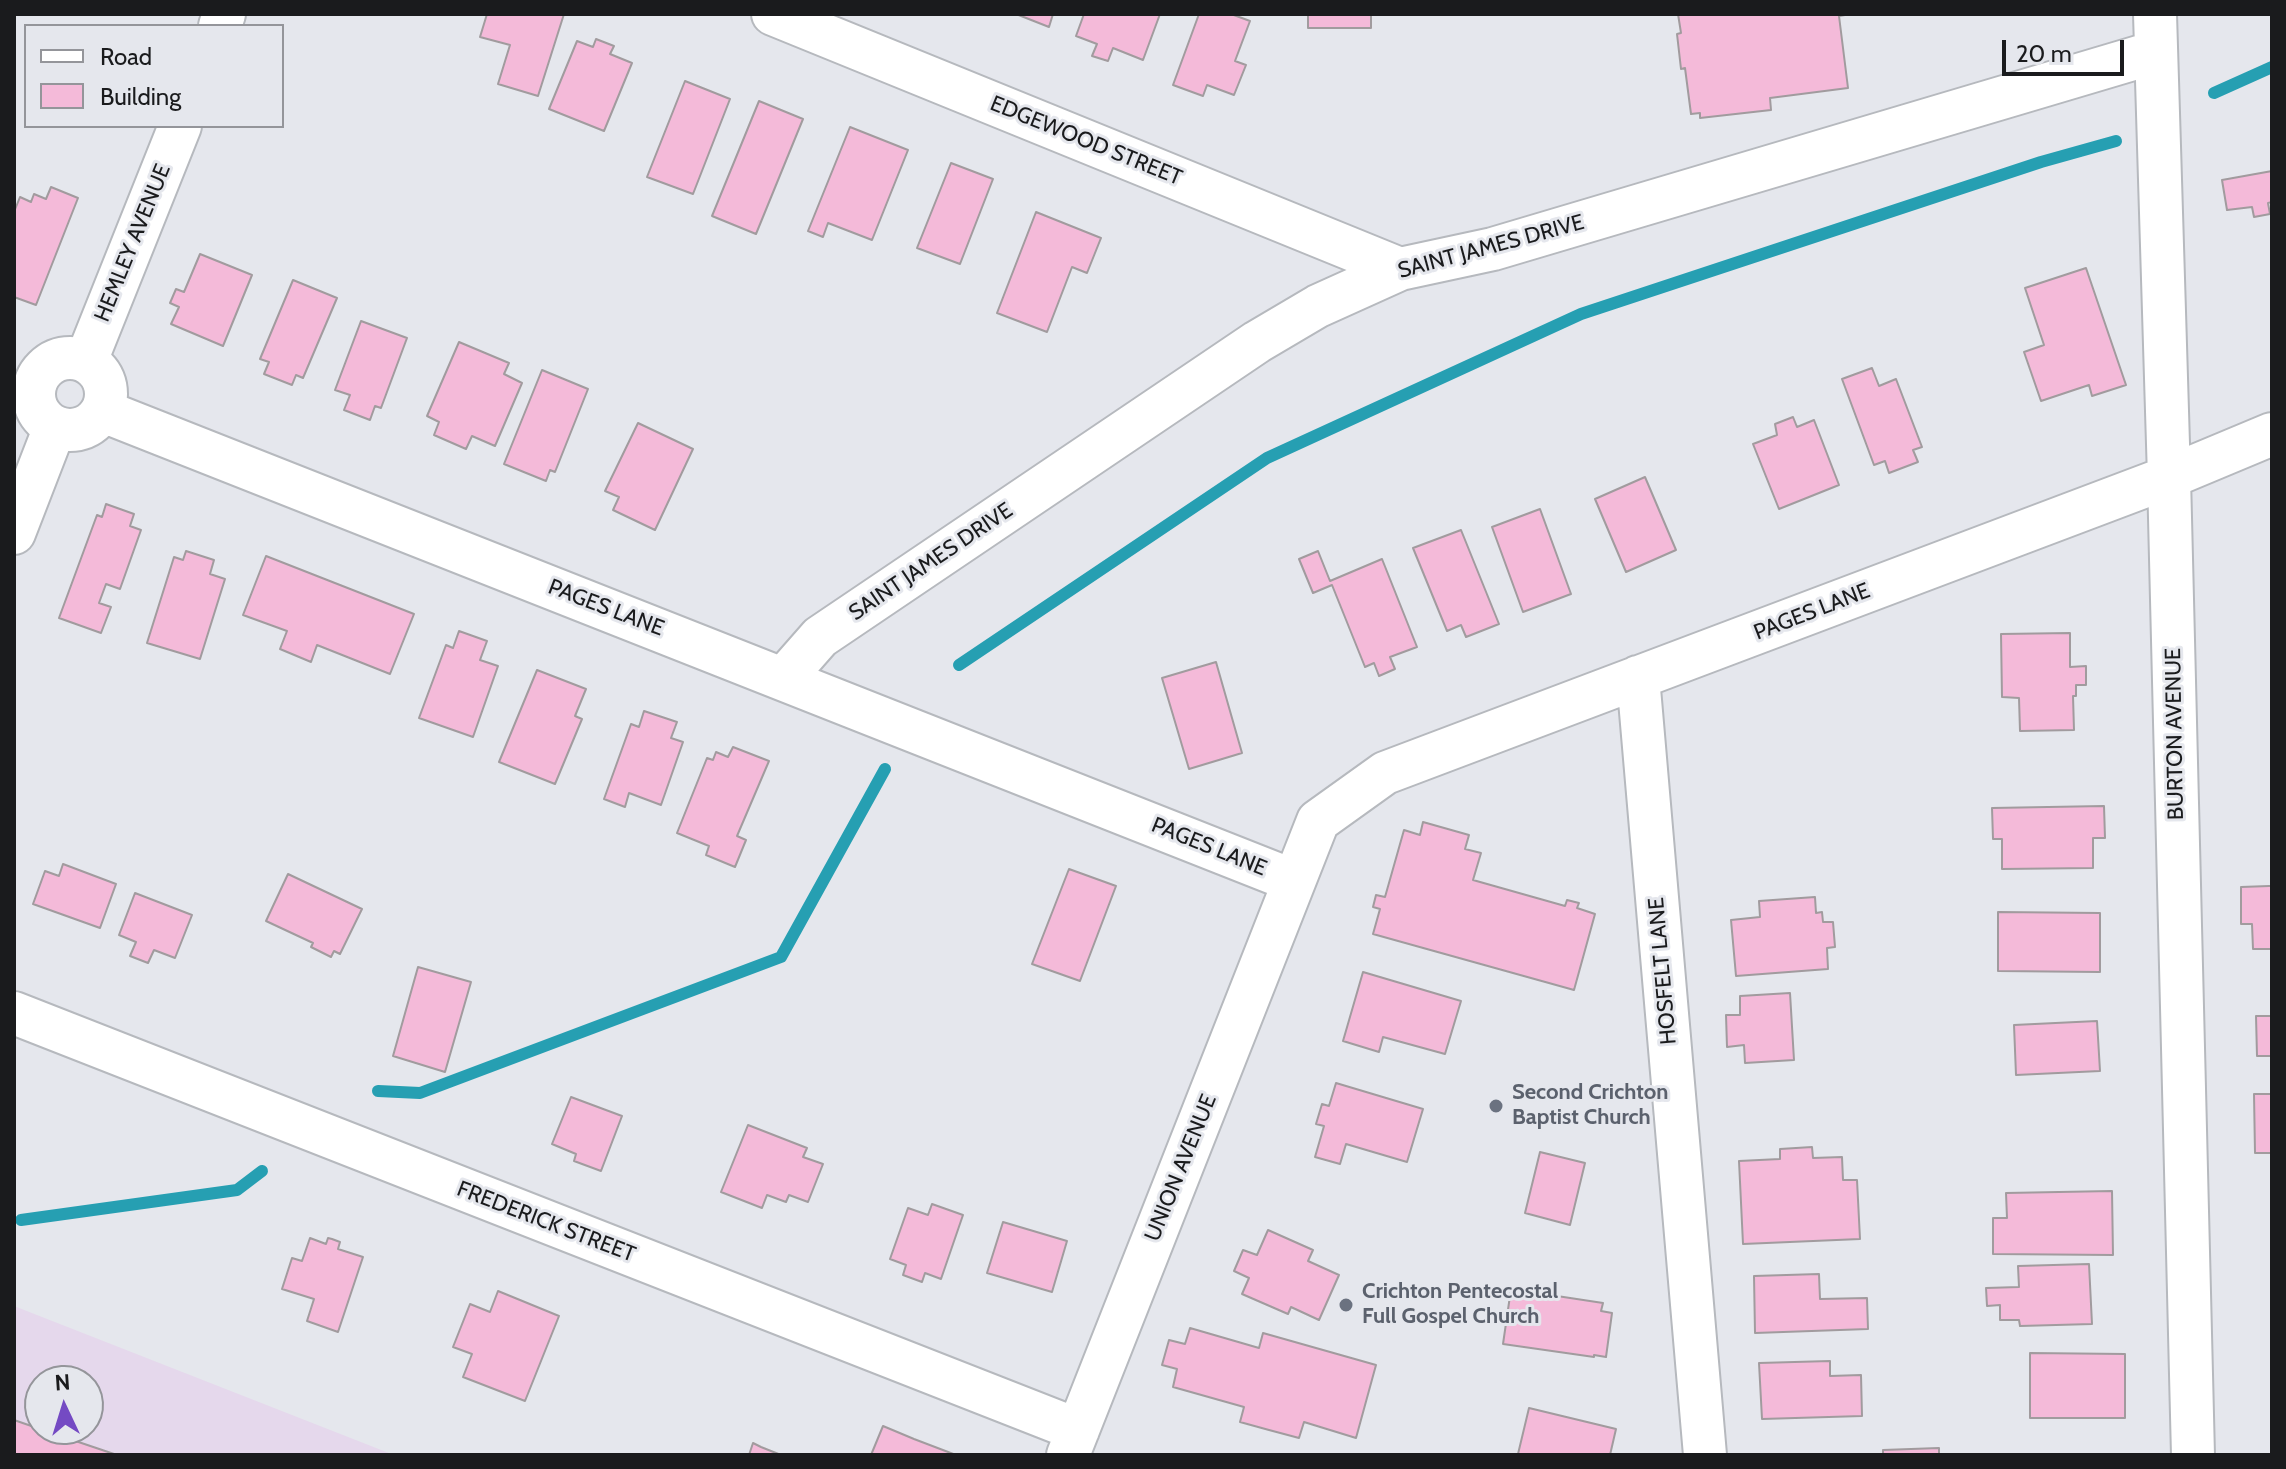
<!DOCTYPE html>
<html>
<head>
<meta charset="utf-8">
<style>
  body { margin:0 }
  #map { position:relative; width:2286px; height:1469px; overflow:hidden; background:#e5e7ed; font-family:Cabin,sans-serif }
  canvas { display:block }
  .frame { position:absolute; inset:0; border:16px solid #1a1b1d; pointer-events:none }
  .legend { position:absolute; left:24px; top:24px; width:260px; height:104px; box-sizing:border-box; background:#e5e7ed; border:2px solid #94959a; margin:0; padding:10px 14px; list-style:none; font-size:24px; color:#1a1b1d }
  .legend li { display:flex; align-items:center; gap:16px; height:40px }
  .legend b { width:40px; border:2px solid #94959a }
  .north { position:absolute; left:24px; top:1365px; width:80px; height:80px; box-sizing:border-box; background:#e5e7ed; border:2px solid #94959a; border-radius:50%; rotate:356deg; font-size:22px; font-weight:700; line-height:32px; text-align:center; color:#1a1b1d }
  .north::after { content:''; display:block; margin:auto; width:28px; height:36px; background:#744ac3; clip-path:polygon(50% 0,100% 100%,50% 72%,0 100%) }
  .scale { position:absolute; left:2002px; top:40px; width:122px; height:36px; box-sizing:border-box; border:4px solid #1a1b1d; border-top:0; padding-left:10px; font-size:24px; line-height:28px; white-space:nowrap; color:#1a1b1d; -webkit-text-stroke:6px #e5e7ed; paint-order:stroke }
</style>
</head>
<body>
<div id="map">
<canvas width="2286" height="1469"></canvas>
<div class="frame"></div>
<ul class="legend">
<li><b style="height:10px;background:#fff"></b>Road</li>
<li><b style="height:22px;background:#f4bad9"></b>Building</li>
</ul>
<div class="north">N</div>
<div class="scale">20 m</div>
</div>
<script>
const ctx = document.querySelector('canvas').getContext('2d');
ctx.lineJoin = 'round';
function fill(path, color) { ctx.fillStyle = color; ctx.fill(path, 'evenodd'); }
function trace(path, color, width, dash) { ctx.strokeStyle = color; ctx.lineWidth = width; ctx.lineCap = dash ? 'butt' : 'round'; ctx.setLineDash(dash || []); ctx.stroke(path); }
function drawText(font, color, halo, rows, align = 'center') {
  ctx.font = font + ' Cabin,sans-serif'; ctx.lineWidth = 6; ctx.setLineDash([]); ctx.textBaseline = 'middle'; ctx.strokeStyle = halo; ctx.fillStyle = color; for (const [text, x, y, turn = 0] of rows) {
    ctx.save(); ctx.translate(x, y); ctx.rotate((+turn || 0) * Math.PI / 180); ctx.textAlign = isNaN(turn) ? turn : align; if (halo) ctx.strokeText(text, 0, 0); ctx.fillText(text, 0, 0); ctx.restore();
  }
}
fill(new Path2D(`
  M14,1306L394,1455H14ZM40,1381H88V1429H40Z`), '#e5d8ec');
trace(new Path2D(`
  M2214,93L2272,67
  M959,665L1267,458L1581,314L2041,162L2116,141
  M378,1091L420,1093L781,957L885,769
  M21,1220L237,1190L262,1171`), '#269fb2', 12);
const building = new Path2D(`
  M487,14H564L538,96L498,84L510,45L480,37Z
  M1016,14H1053L1049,27Z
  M1084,14H1160L1143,60L1113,48L1108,61L1092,56L1097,44L1076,36Z
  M1199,14H1231L1250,21L1235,61L1246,65L1234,95L1207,85L1203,96L1173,85Z
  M1308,14H1371V28H1308Z
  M1678,14H1851L1839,16L1848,88L1770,98L1771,110L1700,118V113L1691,114L1685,68L1681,69L1677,34L1681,33Z
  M596,39L614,46L610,54L632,63L604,131L549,109L577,41L593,47Z
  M685,81L730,99L693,194L647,177Z
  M759,101L803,119L756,234L712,216Z
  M850,127L908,150L872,240L828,223L823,237L808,231Z
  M951,163L993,179L960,264L917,248Z
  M2272,171V202L2268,203L2270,214L2254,217L2252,207L2227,210L2222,180Z
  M51,187L78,198L36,305L14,297V212L20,197L31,202L34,194L46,199Z
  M1036,212L1101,238L1087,273L1072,267L1047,332L997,313Z
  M200,254L252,275L223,346L171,324L179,307L170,303L176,289L184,292Z
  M2086,268L2126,385L2092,396L2089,385L2041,401L2024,352L2044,345L2025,288Z
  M293,280L337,298L303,378L296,375L292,385L264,374L269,362L260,359Z
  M361,321L407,338L381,408L375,406L370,420L344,410L350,395L335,390Z
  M459,342L509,363L504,374L522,383L495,446L472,436L466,449L434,435L439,422L427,416Z
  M1872,368L1879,386L1896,379L1922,447L1913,450L1918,462L1889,473L1885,461L1874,465L1842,379Z
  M542,370L588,389L555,472L550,470L546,481L504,464Z
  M1793,417L1797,427L1814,420L1839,485L1779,509L1753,444L1777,435L1775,424Z
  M638,423L693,449L655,530L613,510L619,497L605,491Z
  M1645,477L1676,550L1626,572L1595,499Z
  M106,504L134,514L130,526L141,530L120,589L106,584L99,603L111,607L101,633L59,618L97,515L102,517Z
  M1540,509L1571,594L1523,612L1492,527Z
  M1461,530L1499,624L1466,637L1461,625L1447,631L1413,548Z
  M186,551L214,560L210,574L225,579L200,659L147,643L174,557L183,560Z
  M1318,551L1330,581L1382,559L1417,647L1390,657L1395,669L1379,676L1374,663L1365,667L1332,585L1313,593L1299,559Z
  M266,556L414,614L390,674L317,645L311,662L280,649L287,631L243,615Z
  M459,631L487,641L480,660L498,666L473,737L419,718L446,645L453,648Z
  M2070,633V667L2086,666V685H2076V696H2073L2074,730L2020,731L2019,698L2002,697L2001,634Z
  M1216,662L1242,753L1189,769L1162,678Z
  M537,670L586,689L575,716L582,719L555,784L499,762Z
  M644,711L677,722L671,738L683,742L661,805L629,793L625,807L604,799L631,724L639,727Z
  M733,747L769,761L737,836L746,840L735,867L706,855L709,846L677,833L707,758L713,760L716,752L728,757Z
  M2104,806L2105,838H2093V868L2002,869V839H1993L1992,808Z
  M1423,822L1469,835L1465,849L1481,853L1473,880L1565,906L1567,900L1579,903L1577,908L1595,914L1574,990L1373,934L1380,909L1373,907L1376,895L1385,897L1404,830L1420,835Z
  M63,864L116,884L100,928L33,904L45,871L59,876Z
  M1069,869L1116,886L1080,981L1032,964Z
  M288,874L362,909L340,954L334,951L331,957L311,947L313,943L266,921Z
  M2269,886H2272V949H2253L2252,924H2241V887Z
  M135,893L192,915L175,958L154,950L148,963L130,956L136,942L119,935Z
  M1815,897L1816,913L1822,912L1823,922H1833L1835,947L1827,948L1828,969L1736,976L1731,920L1760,917L1759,901Z
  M1998,912L2100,913V972L1998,971Z
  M418,967L471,982L445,1072L393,1056Z
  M1363,972L1461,1001L1445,1054L1383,1037L1379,1052L1343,1041Z
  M1790,993L1794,1060L1745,1063L1744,1045L1727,1047L1726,1015H1740V996Z
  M2256,1016H2272V1056H2257Z
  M2097,1021L2100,1071L2016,1075L2014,1025Z
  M1336,1083L1423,1109L1407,1162L1346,1144L1340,1164L1315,1157L1324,1126L1316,1124L1322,1104L1329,1106Z
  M2254,1094H2272V1153H2255Z
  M571,1097L622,1116L601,1171L574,1161L576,1154L552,1144Z
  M748,1125L807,1148L803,1157L823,1164L808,1202L789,1195L786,1202L767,1195L762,1208L721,1192Z
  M1812,1147L1813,1158L1842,1157L1843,1180H1857L1860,1239L1743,1244L1739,1161L1780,1159V1149Z
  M1540,1152L1585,1163L1570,1225L1525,1213Z
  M2112,1191L2113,1255L1993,1254V1218H2007L2006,1193Z
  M932,1204L963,1215L941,1279L925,1273L922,1282L903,1275L906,1265L890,1259L908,1208L928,1215Z
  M1003,1222L1067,1241L1052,1292L987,1273Z
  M1268,1230L1313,1250L1308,1261L1339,1275L1319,1320L1291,1307L1288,1314L1242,1294L1249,1278L1234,1271L1243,1250L1257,1255Z
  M310,1238L326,1244L328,1238L332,1239L340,1242L338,1249L363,1257L338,1332L307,1321L314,1299L282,1289L292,1258L302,1261Z
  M2089,1264L2092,1324L2020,1326L2019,1320H2000V1305L1987,1306L1986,1288L2019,1287L2018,1266Z
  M1819,1274L1820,1299L1867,1298L1868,1329L1755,1333L1754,1276Z
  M1511,1289L1603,1303L1601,1311L1612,1313L1606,1357L1594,1355V1357L1503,1344Z
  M498,1291L559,1316L525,1401L463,1377L472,1354L453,1347L470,1304L490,1312Z
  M1190,1328L1259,1348L1263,1333L1376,1365L1356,1438L1304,1422L1299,1438L1269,1430L1240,1422L1244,1407L1173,1387L1177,1369L1162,1365L1169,1340L1185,1344Z
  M2030,1353L2125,1354V1418H2030Z
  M1830,1361V1376L1861,1375L1862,1416L1762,1419L1759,1363Z
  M1529,1408L1616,1429L1610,1455L1518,1454Z
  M14,1420L40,1429L117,1455H14Z
  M883,1426L914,1439L956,1455H871Z
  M753,1443L761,1447L781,1455H749Z
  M1939,1448V1455H1883V1450Z`);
fill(building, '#f4bad9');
trace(building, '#a19b9e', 2);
const street = new Path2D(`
  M773,14L1400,269
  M2155,14L2169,477L2193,1455
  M220,26L224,14
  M34 394a36 36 0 1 1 72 0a36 36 0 1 1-72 0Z
  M86,361L180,126
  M103,411L1294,881
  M14,533L55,427
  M1638,677L1705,1455
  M784,678L820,637L1257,342L1318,306L1400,269L1493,249L2156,52
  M14,1013L1078,1430
  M1068,1455L1318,821L1385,773L2169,477L2272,434`);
trace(street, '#b6b9be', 46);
trace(street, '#fff', 42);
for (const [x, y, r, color] of [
  [1496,1106,8,"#6b7280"],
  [1346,1305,8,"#6b7280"]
]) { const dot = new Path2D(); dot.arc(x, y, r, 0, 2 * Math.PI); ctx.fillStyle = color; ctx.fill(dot); trace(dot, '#e5e7ed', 3); }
drawText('22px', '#1a1b1d', '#e5e7ed', [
  ["EDGEWOOD STREET",1086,141,22],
  ["HEMLEY AVENUE",133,243,-68],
  ["SAINT JAMES DRIVE",1491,247,-15],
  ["SAINT JAMES DRIVE",931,562,-34],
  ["PAGES LANE",606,608,21],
  ["PAGES LANE",1812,612,-21],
  ["BURTON AVENUE",2175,734,-91],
  ["PAGES LANE",1209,847,22],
  ["HOSFELT LANE",1663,971,-95],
  ["UNION AVENUE",1181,1168,-68],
  ["FREDERICK STREET",546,1222,21]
]);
drawText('bold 22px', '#5b616d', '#e5e7ed', [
  ["Second Crichton",1512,1093],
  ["Baptist Church",1512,1118],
  ["Crichton Pentecostal",1362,1292],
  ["Full Gospel Church",1362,1317]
], 'left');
</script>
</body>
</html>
